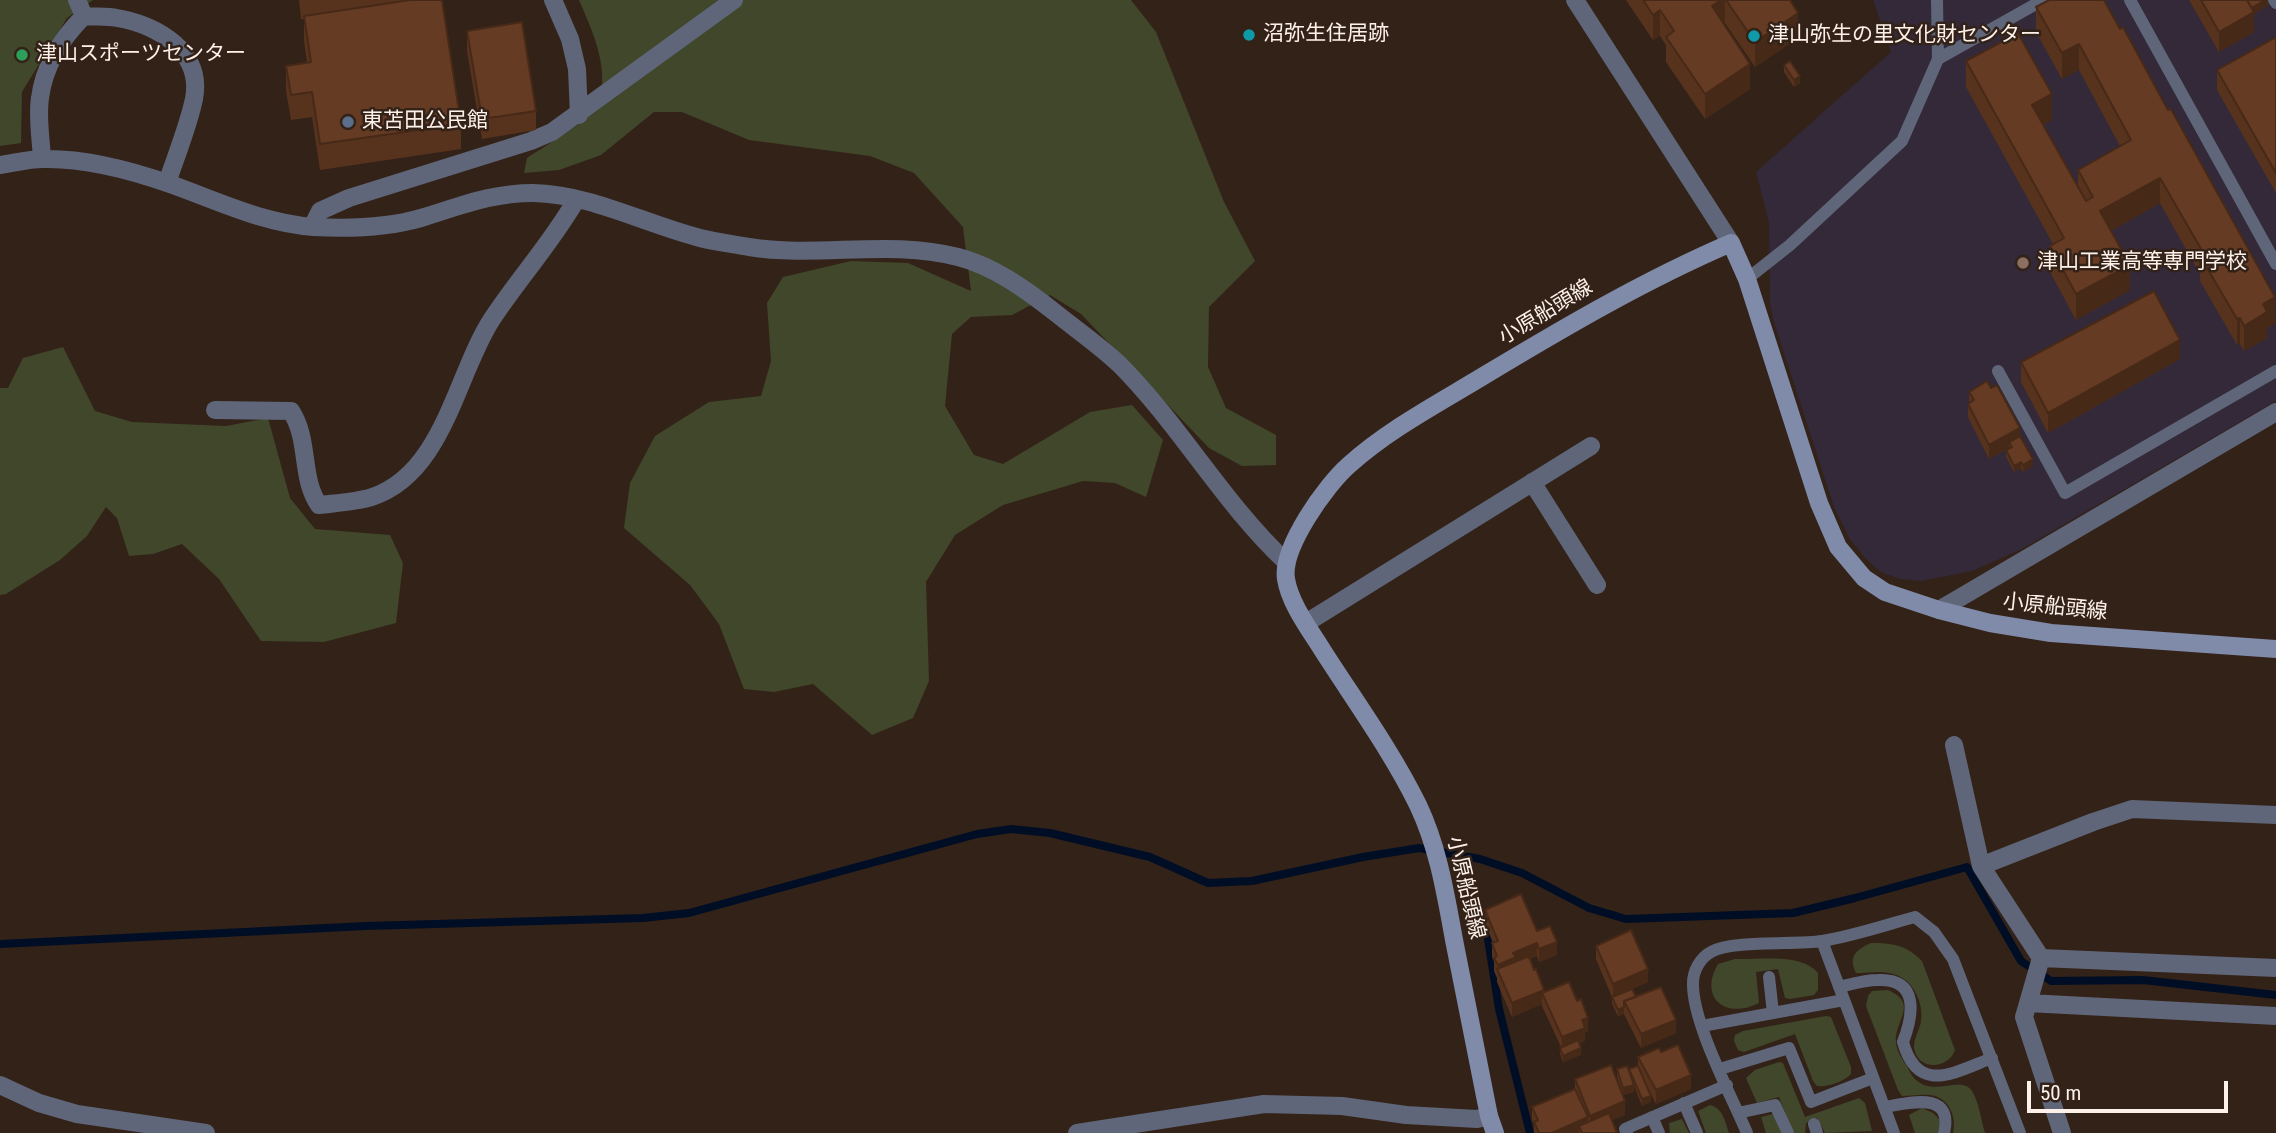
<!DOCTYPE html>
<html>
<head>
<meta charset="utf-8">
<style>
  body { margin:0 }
  #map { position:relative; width:2276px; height:1133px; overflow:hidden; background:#332218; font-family:"Roboto Condensed",sans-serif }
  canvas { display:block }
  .scale { position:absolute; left:2027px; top:1081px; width:201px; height:32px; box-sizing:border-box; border:4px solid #fdf1ea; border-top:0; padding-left:9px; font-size:21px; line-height:24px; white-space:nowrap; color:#fdf1ea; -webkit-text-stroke:5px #332218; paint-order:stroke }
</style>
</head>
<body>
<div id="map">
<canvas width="2276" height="1133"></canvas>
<div class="scale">50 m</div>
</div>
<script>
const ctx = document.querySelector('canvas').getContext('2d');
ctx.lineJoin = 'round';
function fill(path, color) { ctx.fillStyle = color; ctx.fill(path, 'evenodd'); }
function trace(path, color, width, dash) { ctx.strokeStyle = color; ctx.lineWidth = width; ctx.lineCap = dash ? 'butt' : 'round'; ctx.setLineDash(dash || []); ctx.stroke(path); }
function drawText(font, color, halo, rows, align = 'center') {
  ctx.font = font + ' "Roboto Condensed","Noto Sans JP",sans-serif'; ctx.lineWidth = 5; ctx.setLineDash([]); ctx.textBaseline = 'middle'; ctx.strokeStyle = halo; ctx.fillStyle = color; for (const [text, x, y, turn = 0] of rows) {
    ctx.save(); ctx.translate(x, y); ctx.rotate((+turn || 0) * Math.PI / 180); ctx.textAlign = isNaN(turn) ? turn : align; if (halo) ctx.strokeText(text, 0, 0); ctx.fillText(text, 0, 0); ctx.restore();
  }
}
fill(new Path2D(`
  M1873,0H2276V401L2020,550L1972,571L1921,581L1899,579L1881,572L1866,559L1850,539L1834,507L1773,319L1770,303L1769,223L1756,172L1891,52Z`), '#332938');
fill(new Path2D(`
  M0,0H93L67,18L22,92L21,143L0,146Z
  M579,0H1131L1156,32L1224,202L1255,261L1209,307L1208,367L1226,408L1276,435V465L1242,466L1209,448L1081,314L1050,295L1012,315L971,317L952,334L945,406L974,455L1003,464L1090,412L1132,405L1163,440L1146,497L1115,483L1083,481L1003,505L955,535L926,582L929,681L913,718L872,735L813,684L774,692L744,689L719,624L690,585L624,528L630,483L655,436L709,402L761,396L771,361L767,303L783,277L851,261L908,263L971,291L963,227L914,173L870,156L749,140L682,112H654L601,155L559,170L524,173L527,158C540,149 587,122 594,110C614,76 593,33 579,0Z
  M63,347L95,411L132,422L226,426L268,418L290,498L315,529L390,535L403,563L396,623L324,642L261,641L219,579L182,544L153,554L129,556L117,518L106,507L87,536L60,560L6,594L0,595V388H8L23,358Z
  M1871,943C1892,943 1907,945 1922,961L1955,1050C1949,1068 1921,1071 1915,1052C1911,1041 1920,1031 1921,1021C1924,1002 1912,978 1893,974C1881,970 1868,973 1856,973C1848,956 1856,950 1871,943Z
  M1735,959C1760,960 1801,953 1818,973V990L1814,995L1790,999L1785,998L1778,969L1756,972L1759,1003C1726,1020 1698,998 1718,964Z
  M1888,990C1919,1004 1895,1020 1896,1041C1896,1050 1902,1059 1907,1066C1909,1070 1912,1077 1916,1080C1935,1097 1961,1075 1972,1091C1979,1102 1981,1120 1985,1133H1953C1957,1117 1949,1097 1930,1095C1921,1094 1911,1096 1902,1096L1898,1090L1866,1006L1868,996L1872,991Z
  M1826,1016L1831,1017L1851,1067V1074C1844,1082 1827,1087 1817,1086L1813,1081L1795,1034L1744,1052L1738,1050L1734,1041L1735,1035L1743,1031Z
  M1779,1062L1783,1063L1805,1117L1859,1098L1865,1103L1872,1131L1825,1133L1817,1118L1806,1123L1805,1133H1793L1779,1097L1757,1103L1746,1078L1755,1070Z
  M1710,1105C1723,1108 1725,1121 1729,1133H1706L1698,1111Z
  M1922,1108L1933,1113L1940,1120L1938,1133H1915L1909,1115Z
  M1773,1114L1782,1133H1766L1761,1117Z
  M1682,1119L1689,1133H1670L1669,1123Z`), '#40472a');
trace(new Path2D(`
  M1487,933L1499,1009L1530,1133
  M0,944L366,926L643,918L689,913L977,834L1011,829L1050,833L1150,857L1208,883L1252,881L1363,857L1419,848L1480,859L1522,873L1589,908L1626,919L1793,913L1855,898L1967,867L2021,961L2051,981L2143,980L2276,995`), '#000e25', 8);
trace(new Path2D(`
  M1937,0L1938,59
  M2130,0L2276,264
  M2274,0L2276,3
  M1747,279L1790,245L1902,141L1938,59L2043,0
  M1998,371L2065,493L2276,371
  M1822,941L1894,1133
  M1769,977L1773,1013
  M1839,987C1852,984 1865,980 1878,980C1920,978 1913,1016 1903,1042C1918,1096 1955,1072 1992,1058
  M1702,1026L1844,1000
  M1720,1069L1789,1048L1811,1102L1873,1078
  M1684,1103L1697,1133
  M1884,1107C1909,1103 1954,1090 1944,1133
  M1738,1113L1775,1105L1788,1133
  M1652,1117L1659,1133
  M1814,1124L1817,1133
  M1627,1133L1625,1129L1727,1085
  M1747,1133C1731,1095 1692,1022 1693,983C1693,971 1700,958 1711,952C1732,940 1795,945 1822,941C1853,936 1885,925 1915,917L1934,932L1953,959L2020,1133`), '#5f6679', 12);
trace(new Path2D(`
  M553,0L570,39L577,69L579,115
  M1575,0L1731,243
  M84,16C95,17 107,16 117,18C157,25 203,51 194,99C188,127 176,156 167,183
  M42,159C41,139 37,117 40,98C44,66 62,38 84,16L77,0
  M0,165C14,163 29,159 43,159C85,158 130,170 170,184C218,201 262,223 314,227C350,229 386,228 421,218C461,206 491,193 533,193C590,194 645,224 700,238C716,242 733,244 749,247C818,258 890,239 958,257C994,266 1028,291 1057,314C1077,330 1100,346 1119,364C1180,425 1223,503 1286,562
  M312,227L320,211L349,198L531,141L552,132L734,0
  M215,410L291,411C310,440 300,478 319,505C336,503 356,502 372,497C444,473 456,374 492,319C519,278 552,242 576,200
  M1532,482L1597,585
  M1939,610L2276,412
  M1306,623L1591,446
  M1954,745L1981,866
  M2041,958L2276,968
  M2028,1003L2276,1016
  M0,1085L39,1103L77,1114L206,1133
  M1077,1133L1264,1104L1342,1106L1406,1115L1477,1119L1489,1116
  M2062,1133L2024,1017L2041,958L1981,866L2093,822L2132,809L2276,815`), '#5f6679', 18);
trace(new Path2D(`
  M1495,1133L1489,1116C1478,1059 1466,1002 1455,945C1446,897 1439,849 1418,805C1392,752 1355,701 1323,651C1310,630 1290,604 1286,579C1281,548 1326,485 1349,465C1389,429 1439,403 1485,375C1565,327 1645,280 1731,243L1747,279L1819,503L1838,547L1864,578L1885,592L1939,610L1990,623L2051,633L2276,649`), '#808ba9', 18);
fill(new Path2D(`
  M299,0H442L461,124V149L320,170L312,117L291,120L286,91V66L307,63L304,41V19H301Z
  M1626,0H1790L1798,38L1755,67L1725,23L1724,24L1750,89L1705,119L1666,62V45L1660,36L1653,40Z
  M2049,0L2275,323L2267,328V338L2244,351L2240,344L2237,345L2200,281V274L2160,203L2111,231L2130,290L2076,320L2050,272V246L2053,244L1966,87V61L2052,120L2043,125L2078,187V170L2120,146L2079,70L2062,79L2036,32V7Z
  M2189,0H2268V5L2254,14V32L2219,52Z
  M467,31L536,111V130L482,139L467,51Z
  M2276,37V193L2217,90V70Z
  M1784,65L1800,83L1794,87L1784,72Z
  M2180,359L2048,433L2021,382V362Z
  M1969,392L2020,437L2033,466L2023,472L2021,468L2014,472L2006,457V450L2009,448L1989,459L1968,417V404L1969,403Z
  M1485,910L1537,931L1557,955L1539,962L1537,956L1530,959L1544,992L1588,1031L1585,1033V1041L1579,1043L1581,1055L1563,1062L1560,1054L1561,1047L1542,1006V1004L1512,1017L1497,982V978L1494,971V962L1492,957V943H1493L1485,923Z
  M1596,946L1648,982L1632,989L1636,997L1676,1033L1641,1048L1624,1014L1618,1016L1612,1004V997L1596,959Z
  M1661,1052L1691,1089L1656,1104L1648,1089L1651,1102L1642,1106L1634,1086V1092L1623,1095L1617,1076V1069L1629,1072V1069L1638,1066V1057Z
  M1575,1079L1625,1115L1612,1120L1617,1133H1534V1124L1532,1120V1107L1575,1089Z`), '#57331e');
fill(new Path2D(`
  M1721,0H1725V23L1712,32V6Z
  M2265,0H2268V5L2254,14V32L2219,52V32Z
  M1660,10V36L1653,40V15Z
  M1798,13V38L1755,67V42Z
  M2079,44V70L2062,79V53Z
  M1750,64V89L1705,119V94Z
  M1800,76V83L1794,87V80Z
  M2052,94V120L2032,131V105Z
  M2160,178V203L2100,237V211Z
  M2130,265V290L2076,320V294Z
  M2275,297V323L2267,328V338L2244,351V326L2263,304Z
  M2240,318V344L2237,345V319Z
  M2180,340V359L2048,433V413Z
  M2020,428V442H2009V448L1989,459V445Z
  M2033,459V466L2023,472V465Z
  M2021,462V468L2014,472V466Z
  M1557,942V955L1539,962V949Z
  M1537,943V956L1516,965L1498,969V965L1513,953Z
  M1648,969V982L1613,998V984Z
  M1544,990V997L1542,993V1004L1512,1017V1003Z
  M1624,1007V1014L1618,1016V1010Z
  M1588,1018V1031L1585,1033V1041L1562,1051V1037L1582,1020Z
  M1676,1020V1033L1641,1048V1034Z
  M1581,1048V1055L1563,1062V1056Z
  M1691,1075V1089L1656,1104V1090Z
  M1634,1085V1092L1623,1095V1088Z
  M1651,1096V1102L1642,1106V1099Z
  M1625,1101V1115L1590,1129V1116Z
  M1588,1117V1131L1579,1126V1133H1552Z`), '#472918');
const building = new Path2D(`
  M410,0H442L461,124L320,144L312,92L291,95L286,66L311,62L304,16Z
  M1643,0H1721L1712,6L1750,64L1705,94L1666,37L1674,31L1660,10L1653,15Z
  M1726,0H1790L1798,13L1755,42Z
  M2049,0H2104L2120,29L2123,27L2168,110L2171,109L2275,297L2263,304L2267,312L2244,326L2240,318L2237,319L2200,256L2204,254L2160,178L2100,211L2130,265L2076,294L2050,246L2064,238L1966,61L2018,33L2052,94L2032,105L2086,201L2093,197L2078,170L2131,140L2079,44L2062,53L2036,7Z
  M2201,0H2247L2254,12L2219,32Z
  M2247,0H2265L2252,8Z
  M522,22L536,111L482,119L467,31Z
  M2276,37V173L2217,70Z
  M1790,61L1800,76L1794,80L1784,65Z
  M2154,291L2180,340L2048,413L2021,362Z
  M1987,381L1991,388L1997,385L2020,428L1989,445L1968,404L1974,400L1969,392Z
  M2020,436L2033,459L2023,465L2021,462L2014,466L2006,450L2012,447L2009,442Z
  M1521,894L1537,931L1550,926L1557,942L1539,949L1537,943L1513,953L1516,957L1498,965L1494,958L1497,956L1492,943L1498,941L1485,910Z
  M1631,930L1648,969L1613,984L1596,946Z
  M1527,957L1530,959L1534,970L1536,969L1544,990L1512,1003L1497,969Z
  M1569,982L1577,1001L1581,999L1588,1018L1582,1020L1585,1028L1562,1037L1542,993Z
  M1661,987L1676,1020L1641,1034L1624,1001Z
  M1632,989L1636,997L1624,1001V1007L1618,1010L1612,997Z
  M1578,1040L1581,1048L1563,1056L1560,1048Z
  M1678,1045L1691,1075L1656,1090L1638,1057L1659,1048L1661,1052Z
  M1611,1065L1625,1101L1590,1116L1575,1079Z
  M1627,1066L1634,1085L1623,1088L1617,1069Z
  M1638,1066L1651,1096L1642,1099L1629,1069Z
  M1575,1089L1588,1117L1552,1133H1539L1534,1122L1538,1120L1532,1107Z
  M1609,1113L1617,1133H1582L1579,1126Z`);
fill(building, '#653b23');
trace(building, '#472918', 2);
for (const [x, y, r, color] of [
  [1249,35,7,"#0f9aa8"],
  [1754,36,7,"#0f9aa8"],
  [22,55,7,"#2e9e5b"],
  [348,122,7,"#5c6f8a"],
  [2023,263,7,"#8d6e63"]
]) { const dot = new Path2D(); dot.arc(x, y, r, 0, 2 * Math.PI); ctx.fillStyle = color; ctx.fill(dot); trace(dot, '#332218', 2.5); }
drawText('21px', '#fdf1ea', '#332218', [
  ["沼弥生住居跡",1263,35],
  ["津山弥生の里文化財センター",1768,36],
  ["津山スポーツセンター",36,55],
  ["東苫田公民館",362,122],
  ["津山工業高等専門学校",2037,263]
], 'left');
drawText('21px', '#fdf1ea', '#332218', [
  ["小原船頭線",1546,313,-31],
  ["小原船頭線",2055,608,6],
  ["小原船頭線",1465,888,77]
]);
</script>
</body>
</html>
